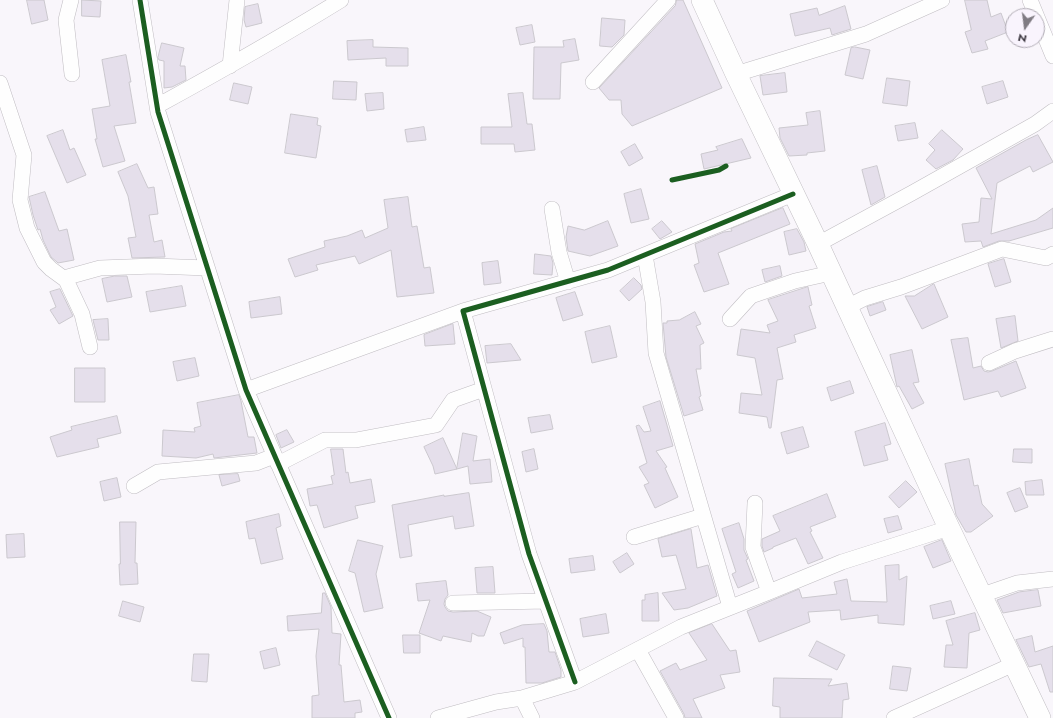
<!DOCTYPE html>
<html>
<head>
<meta charset="utf-8">
<style>
  body { margin:0 }
  #map { position:relative; width:1053px; height:718px; overflow:hidden; background:#f9f6fb; font-family:Jost,sans-serif }
  canvas { display:block }
  .north { position:absolute; left:1005px; top:8px; width:40px; height:40px; box-sizing:border-box; background:#f9f4fd; border:1px solid #afaab3; border-radius:50%; rotate:194deg; font-size:11px; font-weight:700; line-height:16px; text-align:center; color:#3f3a43 }
  .north::after { content:''; display:block; margin:auto; width:14px; height:18px; background:#807c83; clip-path:polygon(50% 0,100% 100%,50% 72%,0 100%) }
</style>
</head>
<body>
<div id="map">
<canvas width="1053" height="718"></canvas>
<div class="north">N</div>
</div>
<script>
const ctx = document.querySelector('canvas').getContext('2d');
ctx.lineJoin = 'round';
function fill(path, color) { ctx.fillStyle = color; ctx.fill(path, 'evenodd'); }
function trace(path, color, width, dash) { ctx.strokeStyle = color; ctx.lineWidth = width; ctx.lineCap = dash ? 'butt' : 'round'; ctx.setLineDash(dash || []); ctx.stroke(path); }
const building = new Path2D(`
  M27,0H44L48,20L32,24Z
  M82,0L101,1L100,17L82,16Z
  M677,0H683L722,88L632,126L622,114L621,100H609L599,88L675,6Z
  M965,0H987L991,17L1001,13L1008,32L985,41L988,49L972,53L965,32L971,30Z
  M258,4L262,23L246,27L244,20L245,7Z
  M845,6L851,29L832,35L830,28L795,36L790,14L817,8L819,15Z
  M602,18L625,20L624,35L612,47L600,46Z
  M532,25L535,42L520,45L516,28Z
  M575,39L579,60L561,63L560,99H533L534,47H564L563,41Z
  M373,40V47L408,48V66H386V58L348,60L347,41Z
  M162,43L184,48L180,66H185L186,80L172,87L164,88V61L159,60L158,58Z
  M855,47L870,50L863,79L845,75L851,48Z
  M126,55L131,82H129L136,123L114,126L125,161L103,167L95,139H97L92,109L110,106L102,60Z
  M785,73L787,92L763,95L760,76Z
  M887,78L910,81L907,106L883,103Z
  M334,81L357,82L356,100L333,99Z
  M1003,81L1008,97L987,104L982,87Z
  M234,83L252,87L248,104L230,100Z
  M383,93L384,109L367,111L365,94Z
  M523,93L527,124H532L535,150L515,152L514,144H481V127H512L508,94Z
  M820,111L825,151L807,153V155L789,156L780,138L779,128L808,125L806,113Z
  M291,114L318,118L317,125L321,126L316,158L285,153Z
  M915,123L918,138L898,141L895,126Z
  M424,127L426,140L407,142L405,130Z
  M63,130L70,150L74,148L86,175L67,183L47,136Z
  M942,130L963,149L953,160L936,169L926,160L935,150L929,144Z
  M1038,135L1053,162L1033,172L1030,166L997,183L991,234L1036,220L1053,208V228L1009,241H999L983,247L981,241L965,242L962,224L979,222L981,198L992,199L976,168L1026,140Z
  M742,139L751,158L704,169L701,154L718,150L716,147Z
  M635,144L643,158L629,166L621,152Z
  M137,164L148,188L154,187L158,214L149,215L154,242L162,240L165,257L132,258L128,238L136,237L128,196L118,172Z
  M877,166L885,197L871,205L862,170Z
  M641,189L649,219L631,223L624,194Z
  M45,192L59,231L67,229L74,260L58,263L57,262L51,257L43,240L40,229L38,230L33,215L29,197Z
  M408,197L412,227L417,226L424,268L430,267L434,293L397,297L391,250L359,264L355,256L316,265L318,270L295,277L288,259L325,247L324,241L347,236L362,230L365,238L388,228L384,200Z
  M783,208L790,224L718,253L729,284L704,292L694,265L699,263L695,244L724,232L732,231L731,229Z
  M608,221L618,246L590,256L568,251L566,237L568,226L584,230Z
  M662,221L672,232L660,239L652,229Z
  M797,229L804,242L806,251L789,255L784,232Z
  M535,254L551,256L553,263L552,275L534,274Z
  M1004,259L1011,282L995,287L988,264Z
  M498,261L501,283L484,285L482,263Z
  M780,266L782,276L765,282L762,270Z
  M115,276H127L132,297L107,302L102,279Z
  M634,278L641,285L642,289L629,301L620,291Z
  M934,284L948,317L922,329L905,296H914Z
  M182,286L186,306L150,312L146,292Z
  M808,287L812,305L809,306L816,328L794,335L796,342L777,348L783,379L777,380L771,428H769L767,417L739,413L741,393L762,395L755,358L737,355L741,329L770,333L767,325L778,321L768,300Z
  M60,289L73,316L59,324L50,310L56,307L50,292Z
  M575,292L583,315L563,321L556,298Z
  M280,297L282,314L251,318L249,302Z
  M883,302L886,310L870,316L867,307Z
  M695,312L701,324L696,326L704,343L700,345L701,369H696L701,396L699,397L703,410L684,416L666,357L663,323H667V321L679,320Z
  M1015,316L1018,341L1001,348L996,319Z
  M108,319L109,340H98L93,320Z
  M453,324L455,344L425,346L424,335Z
  M610,326L617,357L592,363L585,332Z
  M968,338L973,368L981,366L984,371L988,372L992,371L1016,361L1026,388L1001,397L998,391L964,400L951,340Z
  M511,344L521,360L487,363L485,346Z
  M912,350L919,382L913,383L924,403L912,409L899,386L897,387L890,355Z
  M195,358L199,376L177,381L173,362Z
  M75,368H105V402H75Z
  M850,381L854,393L831,401L827,388Z
  M239,395L241,401L248,437H254L257,453L214,458L213,454L196,458L162,456L163,430L195,432L194,428L201,426L197,403Z
  M660,401L673,446L656,451L667,467L665,468L678,497L655,508L644,485L649,483L639,467L647,463L636,426L639,425L644,432L651,431L643,407Z
  M550,415L553,429L531,433L528,418Z
  M117,416L121,433L97,439L99,447L57,457L50,437L72,430L71,427Z
  M885,423L891,444L884,446L888,460L864,466L855,432Z
  M803,427L809,447L787,454L781,433Z
  M287,430L294,442L281,448L276,435Z
  M463,433L477,436L473,461L490,459L492,482L470,484L468,466L457,469Z
  M443,438L457,469L435,474L433,466L424,447Z
  M331,449H343L346,473L348,472L350,483L371,479L375,502L355,506L358,518L324,528L317,505L310,506L307,489L333,484L331,476L334,475Z
  M534,449L538,469L526,472L522,452Z
  M1014,449H1032V463L1013,462Z
  M969,459L974,486L978,485L982,504L993,516L971,532H966L956,515L945,464Z
  M238,474L240,481L222,486L219,475Z
  M117,478L121,497L104,501L100,482Z
  M1042,480L1044,495H1026L1025,482Z
  M906,481L917,492L899,508L889,497Z
  M1020,488L1028,507L1015,512L1007,493Z
  M469,493L474,526L455,529L453,516L408,525L412,556L400,558L392,505L444,495V496Z
  M827,494L836,517L810,527L812,531L810,532L823,558L808,564L796,538L773,547V548L764,552L762,546V539L780,531L773,516Z
  M279,514L281,526L276,528L283,559L261,564L255,538L249,539L246,522Z
  M898,516L902,529L888,533L884,519Z
  M120,522H136L135,563H137L138,584L120,585L119,564H120Z
  M739,523L744,539V550L748,559L746,560L754,581L738,588L732,574L736,572L722,529Z
  M691,529L697,568L708,565L717,596L688,608L674,610L662,593L686,589L676,555L662,557L658,539Z
  M24,534L25,557L7,558L6,535Z
  M358,540L383,546L376,574L383,608L364,612L355,573L349,571Z
  M942,540L951,561L933,568L924,547Z
  M627,553L634,564L620,573L613,562Z
  M593,556L595,570L571,573L569,559Z
  M899,565V580L907,576L904,625L878,623V615L841,620L840,610L808,612L810,622L759,642L747,611L799,589L802,598L837,594L834,582L847,579L851,601L887,602L885,566Z
  M493,567L495,593H477L475,568Z
  M446,581L448,595L445,599L444,604L445,607L448,611L453,612L477,611L491,617L484,636H478L472,633L471,642L443,636L441,641L419,633L430,600L418,601L416,584Z
  M1038,590L1041,606L1003,613L997,600L1019,592Z
  M323,593H325L331,607L332,633L341,634L339,665H341L344,702L360,700L362,712L355,713V718H312V696L319,695L316,656L319,629L288,631L287,616L321,613Z
  M658,593L659,621H642V600H645V595Z
  M123,601L144,607L140,622L119,616Z
  M951,601L955,614L933,619L930,606Z
  M975,613L980,630L969,633L967,668L944,667L946,645H953L946,621Z
  M606,614L609,633L583,637L580,619Z
  M544,624L547,631L549,652H555L561,670V677L542,683H526L525,647H523V638L504,644L500,633L522,625Z
  M712,624L730,651L736,650L740,672L720,675L725,688L693,699L702,718H685L684,714L660,671L676,663L680,670L707,660L689,633Z
  M403,635H420V653H404Z
  M1032,636L1035,652L1053,646V692H1050L1041,664L1029,667L1016,640Z
  M817,641L845,655L837,670L809,656Z
  M276,648L280,665L264,669L260,652Z
  M194,654H209L207,682L192,681Z
  M893,666L911,668L907,691L890,689Z
  M774,678L832,679L828,686L847,683L849,699L843,700L842,718H780V707L773,706Z`);
fill(building, '#e5dfeb');
trace(building, '#cbc8ce', 1);
const street = new Path2D(`
  M71,0L66,20L72,74
  M140,0L158,112L246,390L389,718
  M1030,0L1053,56
  M230,66L237,0
  M736,74L866,34L942,0
  M593,82L668,0
  M0,83L24,155L20,200L27,228L44,262L51,269L66,280L82,314L90,347
  M157,106C219,72 281,37 341,0
  M552,209L559,252L568,282
  M818,244L912,193L1035,124L1053,111
  M645,255L653,302L656,353L730,607
  M64,278L100,268L154,266L207,268
  M847,307L865,298L901,287L1002,249L1046,258L1053,254
  M730,319L751,296L795,281L831,273
  M989,363L1015,351L1053,339
  M246,390L463,311
  M278,464L325,440H356L436,425L453,400L484,389
  M134,486L158,472L256,463L274,456
  M755,503L753,547L769,592
  M634,537L703,516
  M982,595L1017,583L1053,579
  M453,603L546,601
  M638,650L676,718
  M575,682L529,554L463,311L608,270L793,194
  M438,718L496,702L522,698
  M532,718L522,698L575,682L681,627L769,592L842,562L949,528
  M894,718L1014,664`);
const secondary = new Path2D(`
  M702,0L736,74L818,244L949,528L1040,718`);
trace(street, '#c0bdc2', 16);
trace(secondary, '#c0bdc2', 22);
trace(street, '#fefefe', 15);
trace(secondary, '#fefefe', 21);
trace(new Path2D(`
  M140,0L158,112L246,390L389,718
  M672,180L719,170L726,166
  M575,682L529,554L463,311L608,270L793,194`), '#1b5e20', 5);
</script>
</body>
</html>
